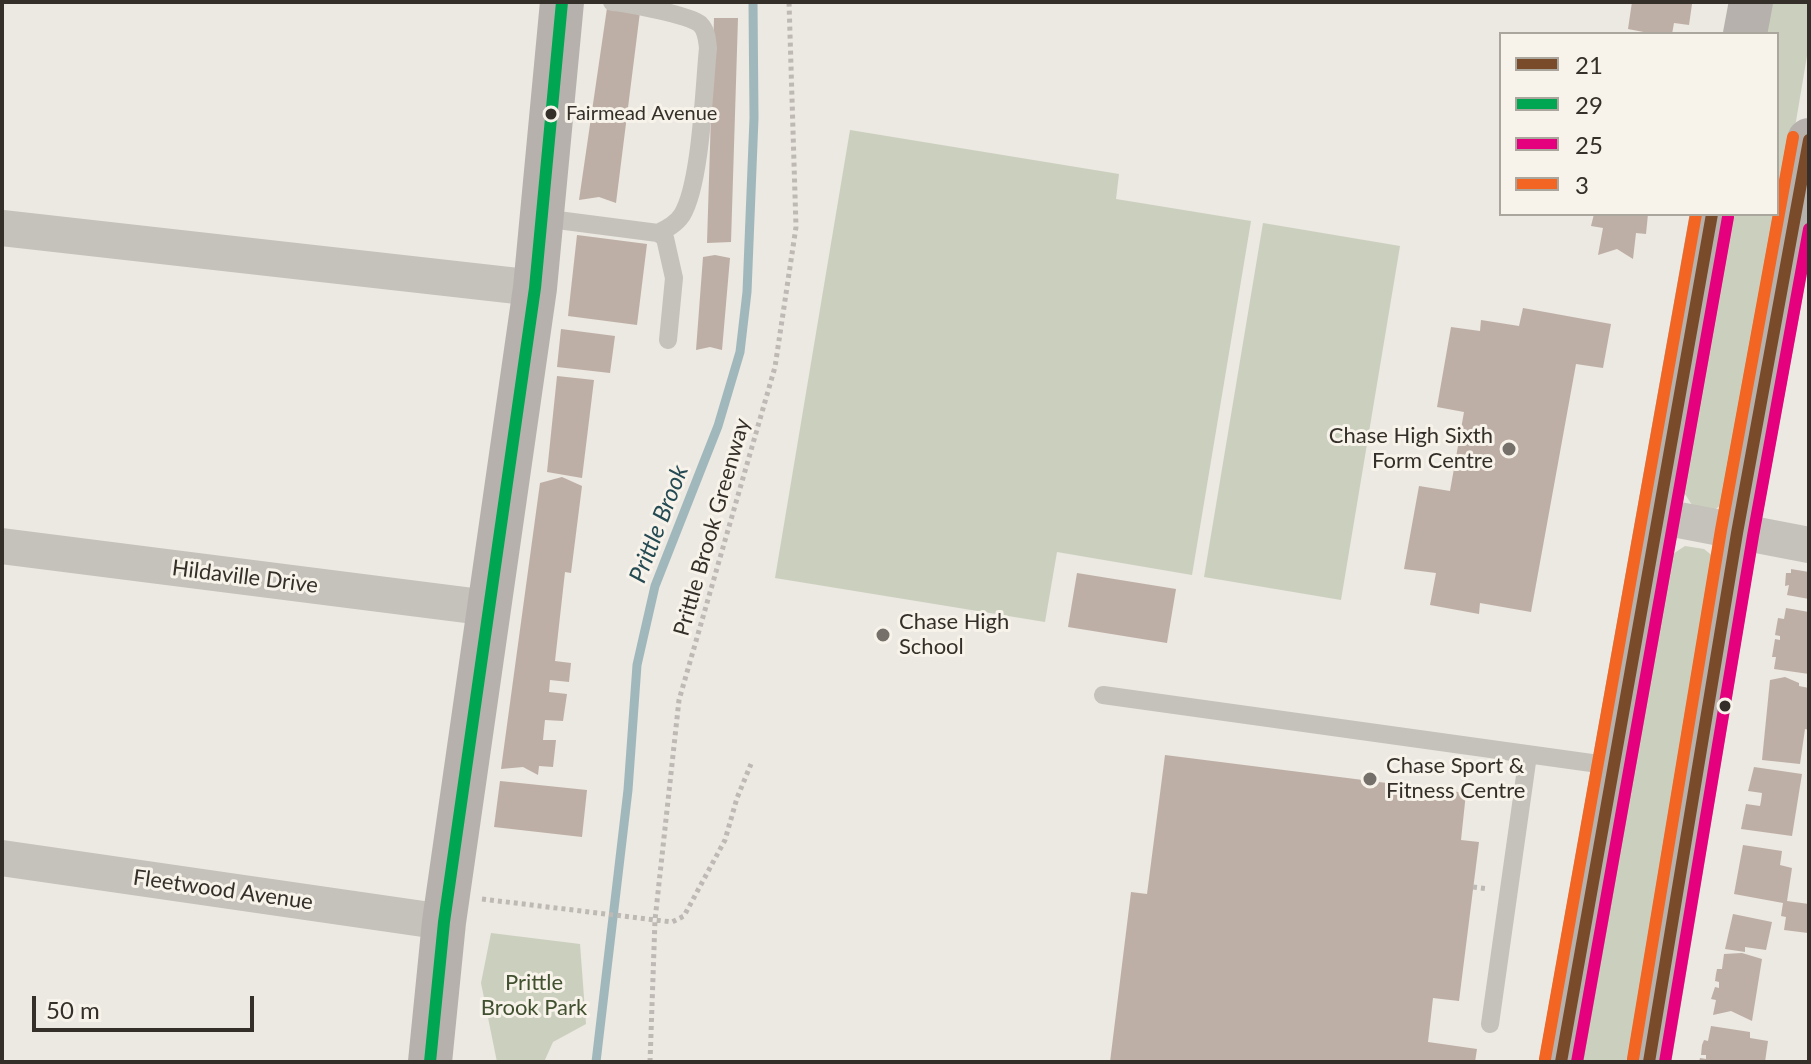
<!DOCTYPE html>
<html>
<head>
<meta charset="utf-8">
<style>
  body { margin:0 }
  #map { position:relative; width:1811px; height:1064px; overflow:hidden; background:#ece8e2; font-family:Lato,sans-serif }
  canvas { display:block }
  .frame { position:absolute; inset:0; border:4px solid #352f2a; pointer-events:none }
  .legend { position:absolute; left:1499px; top:32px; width:280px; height:184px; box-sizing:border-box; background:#f8f3ea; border:2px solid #aaa59d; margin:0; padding:10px 14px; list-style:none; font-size:24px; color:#352f2a }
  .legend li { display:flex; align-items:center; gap:16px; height:40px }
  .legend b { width:40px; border:2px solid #aaa59d }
  .scale { position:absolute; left:32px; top:996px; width:222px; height:36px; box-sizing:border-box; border:4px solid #352f2a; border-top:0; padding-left:10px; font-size:24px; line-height:28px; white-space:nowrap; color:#352f2a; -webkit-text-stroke:6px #f8f3ea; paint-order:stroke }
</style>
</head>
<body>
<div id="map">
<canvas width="1811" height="1064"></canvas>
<div class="frame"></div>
<ul class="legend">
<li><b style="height:10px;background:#7a4b2a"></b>21</li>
<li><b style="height:10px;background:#00a651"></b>29</li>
<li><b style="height:10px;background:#e5007d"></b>25</li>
<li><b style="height:10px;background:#f26522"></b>3</li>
</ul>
<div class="scale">50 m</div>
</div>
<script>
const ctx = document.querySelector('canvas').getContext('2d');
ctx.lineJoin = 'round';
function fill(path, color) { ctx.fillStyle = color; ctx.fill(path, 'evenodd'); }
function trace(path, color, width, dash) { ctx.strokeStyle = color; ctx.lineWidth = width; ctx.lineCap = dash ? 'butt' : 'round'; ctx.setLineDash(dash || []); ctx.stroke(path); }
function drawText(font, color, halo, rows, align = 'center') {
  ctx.font = font + ' Lato,sans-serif'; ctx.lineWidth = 6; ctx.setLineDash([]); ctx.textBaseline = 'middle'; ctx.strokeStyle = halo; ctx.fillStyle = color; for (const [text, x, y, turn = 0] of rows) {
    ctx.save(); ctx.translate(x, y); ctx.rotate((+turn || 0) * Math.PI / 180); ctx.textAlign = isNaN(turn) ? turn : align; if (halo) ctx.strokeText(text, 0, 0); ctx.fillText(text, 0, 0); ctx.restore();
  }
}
fill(new Path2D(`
  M1771,2H1809V44L1733,496L1713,511L1692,505L1683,491L1733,214H1777V34H1765Z
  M850,130L1119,174L1116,199L1251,221L1192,575L1057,552L1045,622L775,578Z
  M1263,223L1400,246L1341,600L1204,577Z
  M1685,546L1704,549L1719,561L1632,1062H1581L1668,557Z
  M491,933L580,944L586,1024L553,1042L544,1062H497L481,983Z`), '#cbd0be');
trace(new Path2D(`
  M596,1062L628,790L637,665L655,586L718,426L740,352L747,292L754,118L753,2`), '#a0b8bb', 9);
fill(new Path2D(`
  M1632,2L1692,4L1689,25L1674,23L1672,34H1654L1628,29Z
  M607,8L640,12L616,203L599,197L579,200Z
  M714,18H738L731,242L707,243Z
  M1594,214H1648L1646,234L1636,233L1633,259L1617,249L1598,255L1603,228L1591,226Z
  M577,235L647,244L637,325L568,316Z
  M715,255L730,258L722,350L710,347L696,350L703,257Z
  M1523,308L1611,324L1603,368L1576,364L1531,612L1480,603L1479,614L1430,605L1436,573L1404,569L1419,486L1450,491L1464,412L1437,407L1451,327L1480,331L1481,320L1519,326Z
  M561,329L615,336L610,373L557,367Z
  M557,376L594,380L582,478L547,472Z
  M562,477L582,486L571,573L565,572L555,661L571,663L569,682L550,680L549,692L567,694L563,721L545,720L543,740H556L553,767L539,766L538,775L523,767L501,769L540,483Z
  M1791,569L1809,572V599L1787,595L1789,585L1785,586L1786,573H1791Z
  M1077,573L1176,589L1167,643L1068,627Z
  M1786,608L1809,612V674L1774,669L1776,657H1772L1775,639L1780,640V636L1775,635L1778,618L1784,619Z
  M1785,677L1799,683V686L1809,688V730L1805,729L1800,764L1762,760L1770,680Z
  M1165,755L1466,793L1461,840L1479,842L1459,1001L1433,998L1428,1042L1477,1049L1475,1062H1110L1131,892L1147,894Z
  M1754,767L1802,774L1792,836L1741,829L1746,804L1760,806L1761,801L1762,793L1748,791Z
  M500,781L587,790L582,837L494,827Z
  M1743,845L1782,851L1780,865L1792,868L1787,901L1809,904L1808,933L1784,930L1786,917L1781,916L1783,903L1734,894Z
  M1733,914L1772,922L1766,950L1745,947V952L1725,949Z
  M1742,953L1762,959L1752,1021L1731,1011L1713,1015L1716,1000L1711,999L1715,987L1719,988V982L1715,981L1716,974L1717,969H1722L1724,954Z
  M1711,1026L1750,1032V1038L1768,1041L1765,1062H1699L1700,1058L1706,1059V1055H1701L1702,1045L1704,1040L1708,1041Z`), '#beafa6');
trace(new Path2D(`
  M1473,887L1488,889
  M482,899L672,922L684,916L725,840L737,798L751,764
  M650,1062L655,920L679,700L775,367L796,227L789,2`), '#beb9b4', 5, [4, 4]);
trace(new Path2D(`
  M612,2C627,3 689,15 700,24C707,31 707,40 708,48C704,87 701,184 682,215C676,224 668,228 658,233
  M542,218L658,233L665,238L674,278L668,340
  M1103,695L1613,766
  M1490,1024L1528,755`), '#c5c1bb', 18);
trace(new Path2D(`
  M2,228L535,288
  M1658,516L1809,545
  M2,546L489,608
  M2,858L444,922`), '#c5c1bb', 36);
trace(new Path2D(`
  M1745,34L1751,2
  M430,1062L444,922L535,288L562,2
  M1561,1062L1712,214
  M1649,1062L1737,533L1809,140`), '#b6b1ac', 44);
trace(new Path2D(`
  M1561,1062L1712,214
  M1649,1062L1737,533L1809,140`), '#7a4b2a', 12);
trace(new Path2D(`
  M430,1062L444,922L535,288L562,2`), '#00a651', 12);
trace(new Path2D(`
  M1577,1062L1728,217
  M1665,1062L1753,536L1809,229`), '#e5007d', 12);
trace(new Path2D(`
  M1545,1059L1696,214
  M1633,1059L1721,530L1793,137`), '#f26522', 12);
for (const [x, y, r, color] of [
  [551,114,7,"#352f2a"],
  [1509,449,8,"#75706a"],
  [883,635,8,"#75706a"],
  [1725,706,7,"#352f2a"],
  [1370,779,8,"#75706a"]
]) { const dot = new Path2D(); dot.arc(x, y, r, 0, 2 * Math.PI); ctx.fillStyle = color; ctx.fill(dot); trace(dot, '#f8f3ea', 3); }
drawText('20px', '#352f2a', '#f8f3ea', [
  ["Fairmead Avenue",566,114]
], 'left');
drawText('22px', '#352f2a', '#f8f3ea', [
  ["Chase High Sixth",1493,436,"right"],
  ["Form Centre",1493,461,"right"],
  ["Chase High",899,622],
  ["School",899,647],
  ["Chase Sport &",1386,766],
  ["Fitness Centre",1386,791]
], 'left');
drawText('22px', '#352f2a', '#f8f3ea', [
  ["Prittle Brook Greenway",712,527,-74],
  ["Hildaville Drive",245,577,7],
  ["Fleetwood Avenue",223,890,8]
]);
drawText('22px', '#415130', '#f8f3ea', [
  ["Prittle",534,983],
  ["Brook Park",534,1008]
]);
drawText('italic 24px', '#244a53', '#f8f3ea', [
  ["Prittle Brook",659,524,-69]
]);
</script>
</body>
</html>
